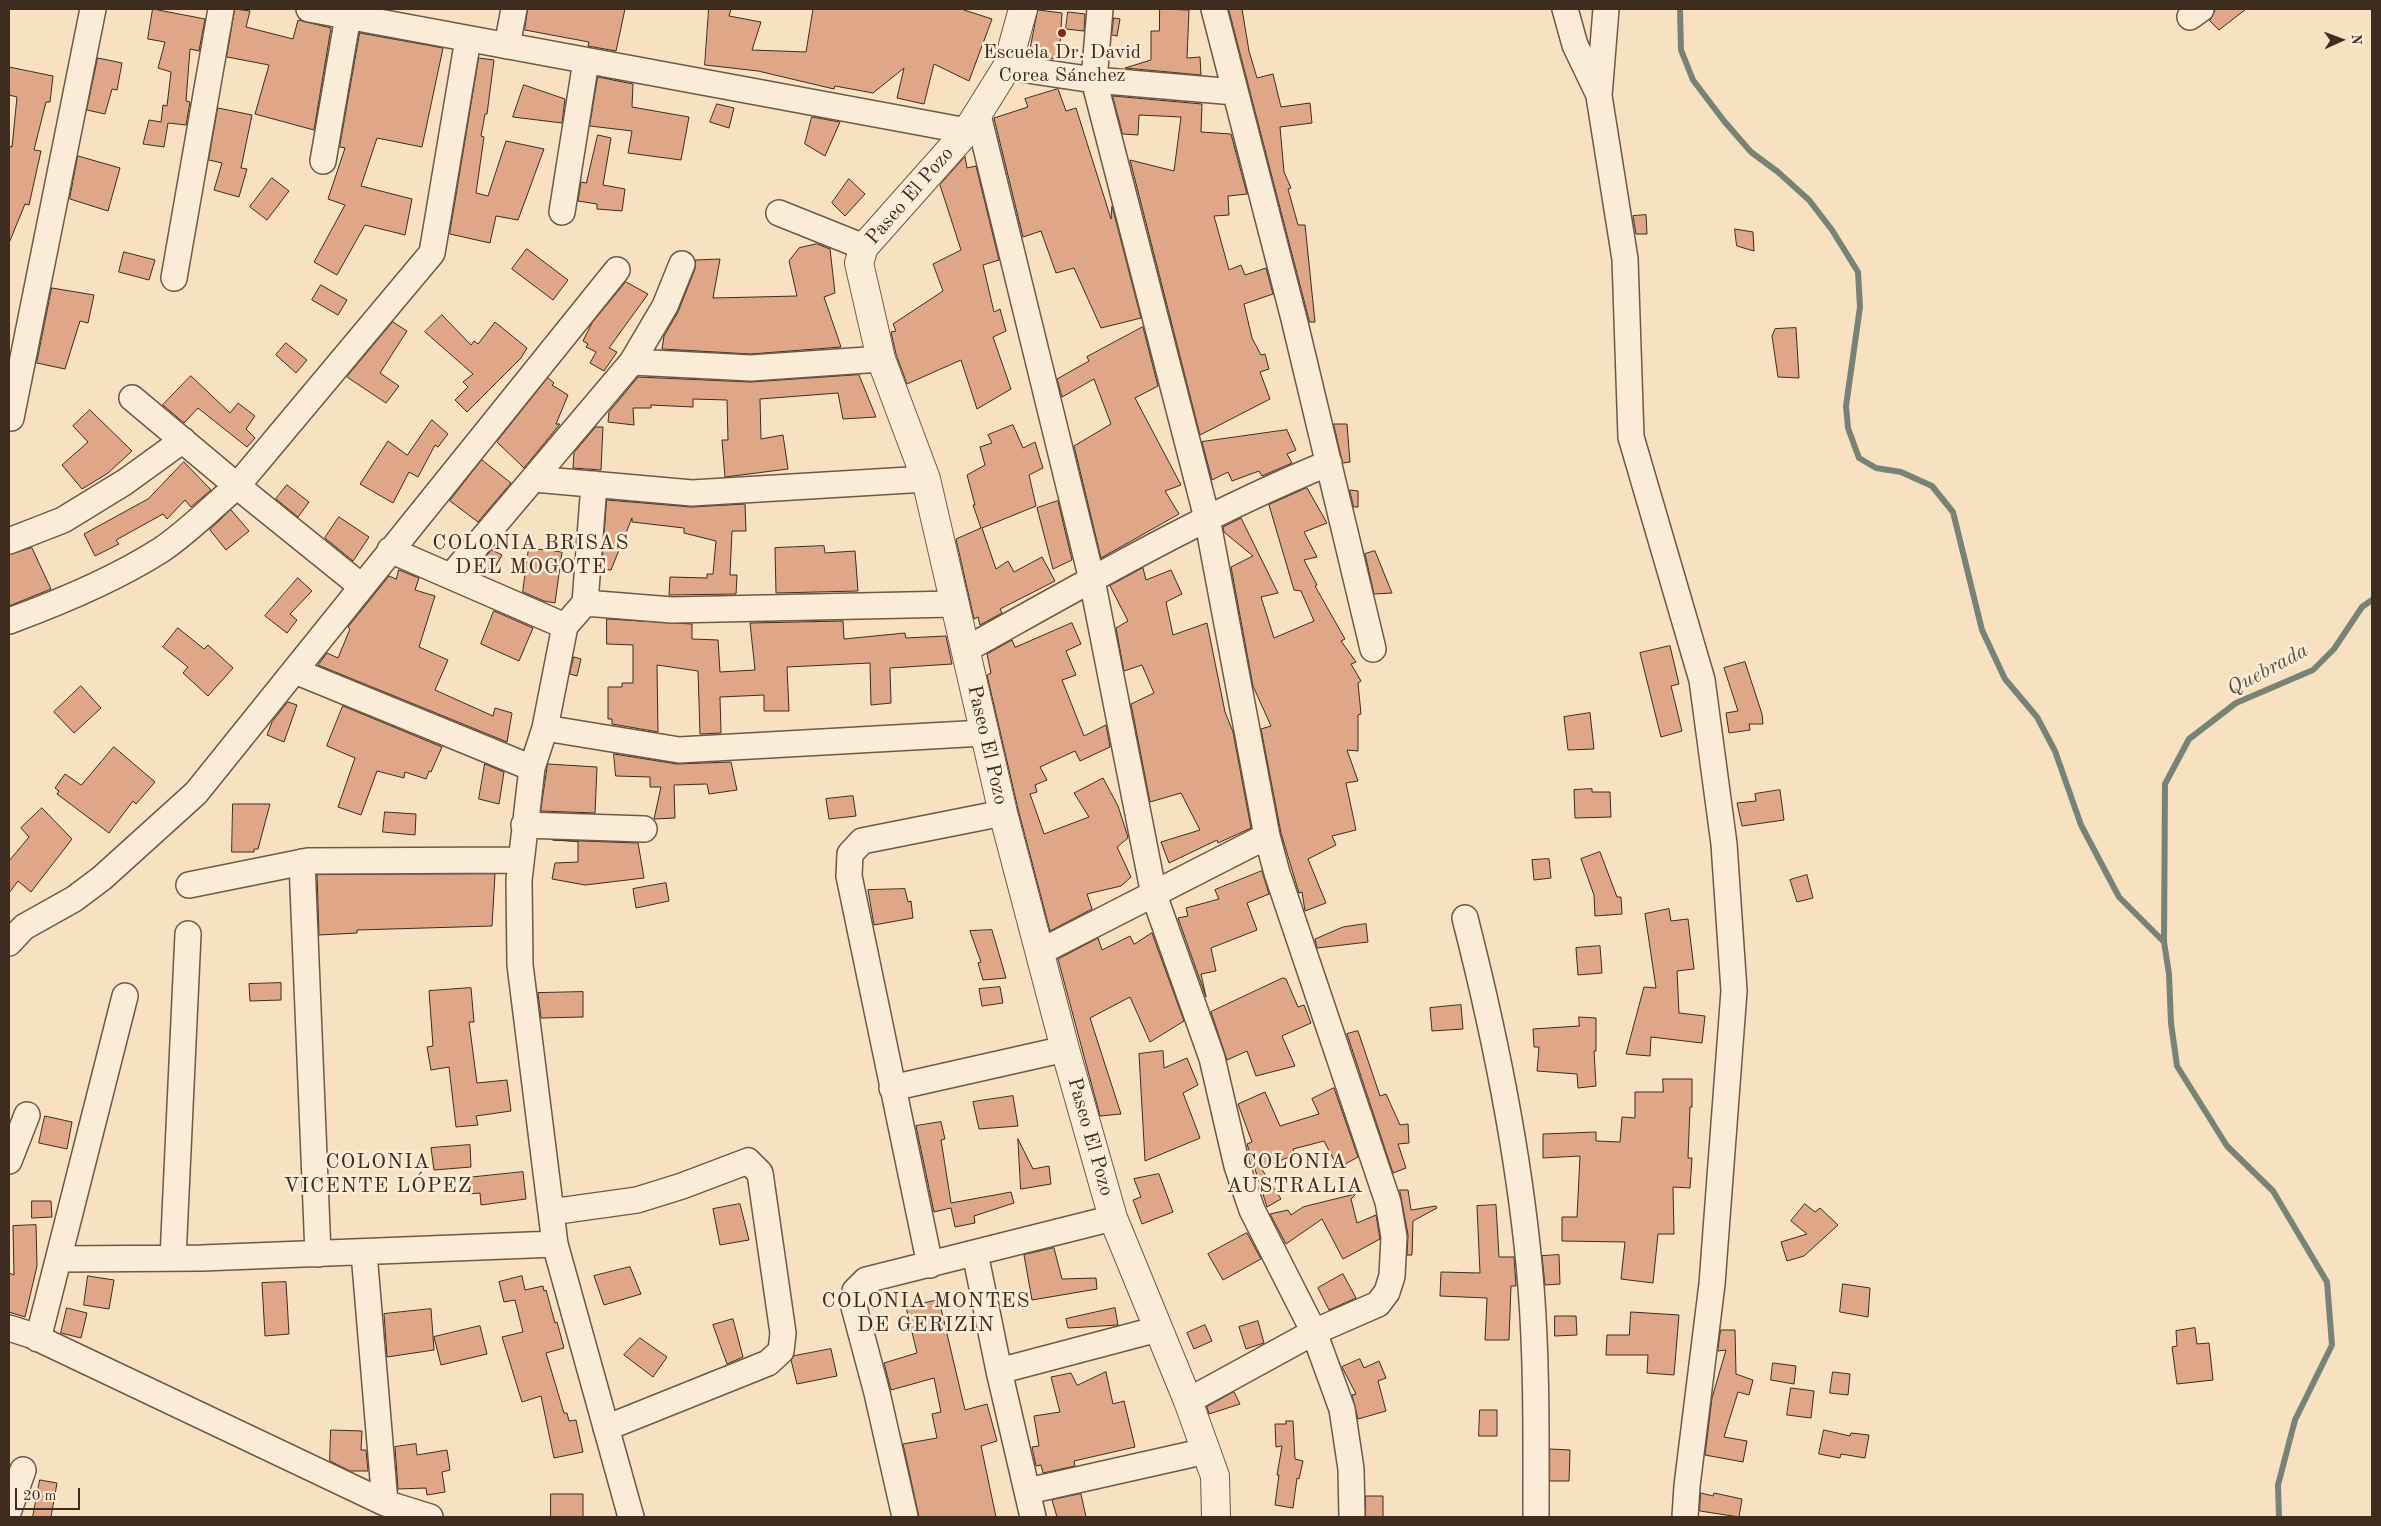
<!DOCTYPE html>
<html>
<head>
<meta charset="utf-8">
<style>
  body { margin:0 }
  #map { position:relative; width:2381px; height:1526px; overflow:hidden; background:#f7e1c0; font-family:"Old Standard TT",serif }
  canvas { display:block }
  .frame { position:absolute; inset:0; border:10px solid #3e2c1e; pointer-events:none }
  .north { position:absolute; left:2316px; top:15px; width:50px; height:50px; -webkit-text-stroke:4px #faecd6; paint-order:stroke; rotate:88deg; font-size:14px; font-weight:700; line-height:20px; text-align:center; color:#3e2c1e }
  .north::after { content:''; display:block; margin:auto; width:18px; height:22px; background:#3e2c1e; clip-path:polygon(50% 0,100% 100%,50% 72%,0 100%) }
  .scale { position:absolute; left:15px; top:1488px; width:65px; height:22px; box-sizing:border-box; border:2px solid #3e2c1e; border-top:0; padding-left:6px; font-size:15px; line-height:18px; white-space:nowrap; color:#3e2c1e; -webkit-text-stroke:4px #faecd6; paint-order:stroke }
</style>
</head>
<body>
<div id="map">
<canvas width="2381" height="1526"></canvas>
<div class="frame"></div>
<div class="north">N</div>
<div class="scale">20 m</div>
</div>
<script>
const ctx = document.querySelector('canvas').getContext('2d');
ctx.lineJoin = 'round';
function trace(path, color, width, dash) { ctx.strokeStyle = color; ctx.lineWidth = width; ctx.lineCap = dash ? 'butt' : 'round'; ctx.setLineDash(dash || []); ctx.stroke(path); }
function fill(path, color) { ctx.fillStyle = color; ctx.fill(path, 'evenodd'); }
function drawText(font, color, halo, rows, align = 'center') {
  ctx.font = font + ' "Old Standard TT",serif'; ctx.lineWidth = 5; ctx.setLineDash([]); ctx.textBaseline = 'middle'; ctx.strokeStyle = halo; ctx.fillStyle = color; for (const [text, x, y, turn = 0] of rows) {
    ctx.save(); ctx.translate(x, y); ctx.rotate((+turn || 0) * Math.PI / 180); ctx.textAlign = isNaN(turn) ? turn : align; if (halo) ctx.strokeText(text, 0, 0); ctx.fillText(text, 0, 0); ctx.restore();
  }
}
trace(new Path2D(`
  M1680,9L1681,50L1693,80L1724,121L1751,152L1778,172L1809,200L1832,230L1858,272L1860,307L1846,406L1848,428L1859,458L1876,468L1901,472L1932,486L1953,512L1982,630L2005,679L2037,717L2055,751L2081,825L2119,897L2164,942
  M2279,1517L2278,1485L2295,1420L2332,1345L2327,1282L2273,1191L2227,1146L2177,1066L2171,1023L2169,974L2164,942L2165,784L2189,739L2236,703L2313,670L2334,649L2362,607L2372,600`), '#778475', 6);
const building = new Path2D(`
  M153,9L205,19L199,51L190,49L186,101L190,102L186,125L168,123L164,147L143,144L149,120L161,122L163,105L167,106L171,72L158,68L165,42L148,39Z
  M235,9L250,11L246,27L293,39L298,20L331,28L314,130L255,114L269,65L227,57Z
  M528,9H625L616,51L588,46L589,42L525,30Z
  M709,9H731L729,16L761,22L752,50L806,52L813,9H961L992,19L969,81L934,64L924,104L897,98L904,68L873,93L835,86L834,89L758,71L705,65Z
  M1160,9L1189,10L1187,58L1200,57L1201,75L1125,68L1151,60V31H1159Z
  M1229,9H1242L1249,51L1257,78L1273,74L1281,107L1310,103L1312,123L1280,127L1284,172L1291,188L1288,189L1298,225H1305L1315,322H1310Z
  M2216,9H2246L2219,30L2210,21Z
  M1038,10L1062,13L1059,59L1029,56Z
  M1068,12L1085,14L1084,31L1066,29Z
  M1114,18L1120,19L1117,36L1112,35Z
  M360,33L443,48L422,147L377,138L361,186L412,199L405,235L365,225L337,275L314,262L345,205L328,199L345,148L340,147Z
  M98,58L122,63L117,90L112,89L105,114L87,110Z
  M479,58L494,60L487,114H485L481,136L484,137L476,193L488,196L506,141L544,149L518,220L496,216L490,243L450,234Z
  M9,67L53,76L50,102H46L34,150L41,151L29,205L25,204L9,243V146L12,147L17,97L9,95Z
  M598,77L633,84L632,107L689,117L681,160L628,153L632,131L590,126Z
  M524,85L565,99L562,123L513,117Z
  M1058,89L1066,111L1076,108L1111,219L1112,206L1141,318L1101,328L1074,268L1056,273L1041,231L1023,237L994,118L1028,107L1025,99Z
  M1113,96L1202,104L1201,132L1231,134L1247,194L1228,196L1229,215L1214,216L1229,270L1241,265L1245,275L1266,268L1273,294L1244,304L1252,338L1261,355L1265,354L1269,369L1260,372L1270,399L1200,435L1130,160L1174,171L1181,117L1139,115L1138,135L1123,134Z
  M717,104L734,108L729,128L710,122Z
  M218,108L252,115L241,168L247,169L239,197L214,190L222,163L209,160Z
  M812,117L840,122L825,156L805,144Z
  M598,135L611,138L603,185L625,189L622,211L597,209V204L578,201L581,182L586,183Z
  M78,156L120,168L108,211L70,199Z
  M965,157L967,168L976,166L999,260L983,265L994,312L1000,309L1006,331L993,337L1011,389L977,409L961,360L907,384L896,354L891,332L896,331L893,324L943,291L933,264L961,250L940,185Z
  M272,178L289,191L267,220L250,207Z
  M849,179L865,194L845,216L832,203Z
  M1646,215L1647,234H1636L1633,216Z
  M1735,229L1753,232L1754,251L1737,246Z
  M817,244L830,249L835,293L824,297L841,347L751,354L662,349L664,336L678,312L695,269V260L720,259L713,298L797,296L789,261L799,248Z
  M527,249L568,280L553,300L512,269Z
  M124,252L155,260L149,280L119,272Z
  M626,282L648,294L609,348L617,352L604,371L590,363L596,352L586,347L588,344L583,341L592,323Z
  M321,285L347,300L338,315L312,300Z
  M52,288L94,295L88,323L80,321L65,369L37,363Z
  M442,315L471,345L474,341L478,344L495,322L527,348L521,358L467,412L455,400L468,387L463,382L473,374L425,332Z
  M393,322L407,331L380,373L399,386L386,403L347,377Z
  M1143,327L1158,386L1135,398L1181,485L1165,491L1179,514L1101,558L1074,446L1111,424L1094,379L1062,397L1057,379L1089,361L1087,357Z
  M1796,328L1799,378L1778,377L1772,336L1775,329Z
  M286,343L307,360L296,373L276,355Z
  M859,375L876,417L843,419L838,393L760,399L761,439L783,435L788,469L725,477L722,440H728L727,400L693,399V407L651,405V408H633L634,425L608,422L609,412L638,377L750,382Z
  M191,376L230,413L238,403L255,416L246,429L255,438L247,447L198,408L184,423L163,405Z
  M548,378L554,383L552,385L568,395L556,424H560L524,468L497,442Z
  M90,410L132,451L108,473L82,489L62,465L88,442L73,426Z
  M432,420L448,434L438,447L435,445L418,477L409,472L393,503L360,484L388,441L407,455Z
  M1334,424H1347L1350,462L1343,463Z
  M1013,425L1023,448L1035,442L1043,468L1029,475L1036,506L982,528L996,569L1008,561L1014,572L1042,557L1055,581L1000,609L1002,613L980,625L978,617L974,619L956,539L981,528L973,505H975L967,475L985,465L980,447L992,443L988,435Z
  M596,427H603L601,470L573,468L574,453Z
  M1287,430L1296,450L1287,454L1292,463L1262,476L1259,471L1232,481L1228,472L1212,480L1202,442Z
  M482,460L511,483L478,522L450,501Z
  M184,462L211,490L191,507L185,500L167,519L163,514L116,540L119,544L95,556L84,534L148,499Z
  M287,485L309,502L298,517L276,499Z
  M1307,488L1327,523L1304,532L1317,557L1304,560L1317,585L1315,586L1345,639L1341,641L1356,662L1351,664L1361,681L1358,683L1361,714L1358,715V751L1347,750L1358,781L1346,783L1356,830L1332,836L1336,845L1308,859L1326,903L1305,911L1302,892L1299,893L1281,833L1261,729L1271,726L1253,686L1231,567L1253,556L1224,532L1223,527L1241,518L1278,593L1261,597L1274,638L1314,621L1301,591L1294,590L1269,505Z
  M1350,490L1358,491V507H1354Z
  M607,500L691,507L745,504L746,531H732L730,575H737L736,594L669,595L670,577L707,578V574H713L716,541L684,533V528L632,522V518L611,570L602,569Z
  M1058,501L1072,560L1053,569L1037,508Z
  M231,510L249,531L226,550L210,530Z
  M339,517L369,537L353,561L325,538Z
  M824,546L825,553L855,551L858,591L776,593L775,548Z
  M32,548L51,589L9,606V555Z
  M529,548L562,552L555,603L544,601L523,592Z
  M492,550L502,555L493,571L480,564Z
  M1375,551L1392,593L1374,594L1365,554Z
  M1143,568L1146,580L1171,570L1182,594L1166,602L1173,635L1207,623L1225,712L1233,732L1251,828L1218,843L1217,840L1169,863L1161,842L1200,830L1181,793L1150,802L1131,704L1154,693L1142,665L1124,671L1116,628L1128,621L1110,586Z
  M399,570L419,578L415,590L435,596L419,647L448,660L435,690L493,716L495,708L512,713L507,742L318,665L327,653L338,658L350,629L348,627L389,576L396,579Z
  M298,578L312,591L290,614L297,620L287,633L265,616Z
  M494,611L533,628L519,661L481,644Z
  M607,619L692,624V639L718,640L720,672L755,670L750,623L843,621L844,639L905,633L906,638L946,636L952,664L890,668L891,703L871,705L870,663L787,667L789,711H764V695L720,697L721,733L700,734L698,671L657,665L658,732L612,724V719H608V687H622V683H633V645L607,644Z
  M1072,623L1081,644L1066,651L1076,675L1062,680L1084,736L1106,725L1110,747L1080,761L1075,751L1040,767L1047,780L1035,785L1037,792L1030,794L1044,834L1089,817L1074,793L1103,778L1118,806L1127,834L1128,838L1117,847L1131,877L1121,886L1087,894L1092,909L1050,931L1018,809L987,675L991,673L987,654L1012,640L1015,647Z
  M178,628L204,649L208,645L233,668L208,696L183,673L188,667L163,647Z
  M1670,646L1679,684L1671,686L1682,731L1661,737L1640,653Z
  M574,657L581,659L577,676L570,674Z
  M1745,662L1762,714L1763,724H1749L1750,730L1729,733L1726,713L1738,711L1724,668Z
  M81,686L101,708L74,733L54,712Z
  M288,702L297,705L284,742L267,735L272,722Z
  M343,706L442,747L431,772L429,771L426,779L405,772L404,778L377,771L361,815L338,807L355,758L327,746Z
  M1590,713L1594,749L1568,750L1564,717Z
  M114,747L155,782L136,804L133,801L109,833L57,794L59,791L55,788L65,774L81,785Z
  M614,754L677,764L731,762L737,790L709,794L707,784L674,785L675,818L654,819L661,787H650V777L616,776Z
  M485,764L504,772L499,804L479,799Z
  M548,764L597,767L595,813L541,811Z
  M1592,789V792H1610L1611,817L1575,818L1574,790Z
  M1780,790L1784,820L1742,826L1737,803L1756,801L1755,794Z
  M853,796L856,816L829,819L826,799Z
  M233,804H270L258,849H254V852H232Z
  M42,808L72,839L31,892L18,881L9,893V861L29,837L21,828Z
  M385,812L416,814L415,835L383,832Z
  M553,840L638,843L644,878L585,885L552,879L555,863L578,862V842Z
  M1600,852L1617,897H1621L1622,914L1595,916L1594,895L1581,859Z
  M1549,859L1551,878L1534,880L1532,860Z
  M1262,871L1269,894L1247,903L1257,930L1211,948L1216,971L1201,974L1206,997L1178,918L1188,916L1186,908L1219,899L1215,890Z
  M495,874L492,926L357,930V933L319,935L317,875Z
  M1807,875L1813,898L1797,902L1790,880Z
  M666,883L669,901L636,908L633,889Z
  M905,889L908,902L911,901L913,918L874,925L868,890Z
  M1669,909L1671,921L1688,919L1694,969L1677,971L1679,1013L1705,1016L1702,1043L1651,1037L1650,1056L1626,1054L1644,987L1656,988L1645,914Z
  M1366,924L1368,942L1317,948L1315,939L1343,927Z
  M992,930L1006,978L983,980L978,963L981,962L970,931Z
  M1152,933L1184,1021L1150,1042L1130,997L1090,1018L1121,1114L1100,1116L1058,959L1098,938L1102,950L1130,936L1134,944Z
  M1600,946L1602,973L1578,975L1576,948Z
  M1283,978L1286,979L1298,1007L1304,1005L1311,1023L1282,1036L1295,1066L1256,1076L1247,1051L1227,1060L1211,1012Z
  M281,983V1000L250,1001L249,984Z
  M1000,987L1003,1003L982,1006L979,989Z
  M471,988L474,1022H469L477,1083L507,1080L511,1111L476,1116L478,1125L456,1127L449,1067L431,1070L427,1047L433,1046L429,991Z
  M583,992V1017L541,1018L538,993Z
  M1461,1005L1463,1029L1432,1031L1430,1008Z
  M1579,1017L1596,1018V1051H1594L1596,1086L1578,1088L1577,1074L1537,1071L1539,1047H1534L1533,1029L1579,1026Z
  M1358,1031L1380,1096L1386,1094L1400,1125L1408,1124L1409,1143L1398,1144L1406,1168L1393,1173L1347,1034Z
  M1163,1051L1164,1068L1187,1058L1198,1085L1183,1093L1200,1138L1145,1161L1139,1054Z
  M1663,1079H1692V1107H1690L1688,1158H1692L1690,1188L1673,1187L1674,1234H1658L1653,1283L1621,1279L1625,1242L1562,1241V1217H1577L1580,1156L1543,1158V1134L1596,1132V1141L1620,1142L1622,1117L1635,1118V1092H1663Z
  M1334,1088L1358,1157L1338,1168L1324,1141L1293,1149L1295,1155L1261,1168L1281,1199L1267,1207L1247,1144L1252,1142L1238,1104L1265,1092L1280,1126L1319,1114L1312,1099Z
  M1013,1096L1018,1126L979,1129L973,1102Z
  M45,1116L72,1122L67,1149L39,1143Z
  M941,1122L945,1139L941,1140L951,1203L1011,1192L1014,1203L974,1216L975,1223L955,1227L951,1208L934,1212L916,1126Z
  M1018,1139L1033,1169L1049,1166L1051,1184L1021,1189Z
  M470,1145L471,1167L434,1170L431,1148Z
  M523,1172L526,1199L481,1205L480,1193L468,1194L466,1178Z
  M1159,1174L1173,1212L1142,1224L1133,1200L1141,1197L1134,1179Z
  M1400,1190H1408L1411,1210L1436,1206L1437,1208L1413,1221L1412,1255H1407L1408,1235Z
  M1356,1194L1351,1199L1357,1223L1376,1215L1380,1239L1343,1259L1322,1219L1286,1244L1270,1214L1288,1210L1291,1215L1303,1207Z
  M32,1201H51L52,1217L32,1218Z
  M740,1204L749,1240L720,1245L713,1209Z
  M1805,1204L1815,1212L1820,1208L1838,1225L1804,1256L1787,1261L1781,1242L1807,1234L1791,1221Z
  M1496,1205L1499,1257H1514L1516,1286H1511L1509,1340H1485L1487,1298L1440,1296L1441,1272L1480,1273L1477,1206Z
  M36,1225L37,1266L25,1317L9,1312V1273L14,1275L13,1226Z
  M1247,1233L1261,1259L1223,1280L1208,1254Z
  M1054,1248L1062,1279L1096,1278L1097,1289L1032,1300L1024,1255Z
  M1559,1255L1560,1284L1545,1285L1542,1256Z
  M630,1267L641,1294L604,1305L594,1276Z
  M1343,1274L1356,1298L1329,1310L1318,1288Z
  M88,1276L114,1280L109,1309L84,1305Z
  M522,1276L525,1290L543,1286L544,1291L546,1290L555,1323L557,1322L564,1348L546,1353L564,1413H567L569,1421L576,1420L583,1452L554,1458L541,1396L522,1402L502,1337L523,1332L515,1300L504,1302L499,1282Z
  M286,1282L289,1334L265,1336L262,1283Z
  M1843,1284L1870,1288L1868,1317L1840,1312Z
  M939,1300L965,1410L987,1404L997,1441L981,1446L996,1517H919L903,1444L937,1438L932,1414L941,1412L934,1378L891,1390L884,1363L917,1353L906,1307Z
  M67,1308L87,1313L81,1338L61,1333Z
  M1115,1308L1118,1325L1068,1328L1066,1319Z
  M431,1309L434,1350L387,1357L384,1314Z
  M1631,1312L1679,1315L1674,1375L1647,1373L1648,1355H1606L1607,1335H1629Z
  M1555,1316H1576L1577,1335L1555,1336Z
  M733,1319L743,1357L727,1364L713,1325Z
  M1258,1321L1264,1343L1246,1349L1239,1327Z
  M1205,1325L1212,1341L1194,1349L1187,1333Z
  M480,1326L487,1354L441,1365L434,1337Z
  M2195,1328L2197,1344L2209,1343L2213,1380L2177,1384L2172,1347L2177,1346L2176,1331Z
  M1721,1330H1735L1736,1374L1753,1380L1749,1395L1738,1392L1724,1437L1747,1441L1743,1462L1705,1455L1712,1398L1726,1350L1718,1351Z
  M640,1338L667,1357L653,1377L624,1355Z
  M831,1349L837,1376L797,1384L791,1360L794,1356Z
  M1360,1359L1364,1368L1379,1361L1386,1378L1378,1381L1386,1411L1358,1419L1352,1395L1356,1394L1342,1367Z
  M1773,1363L1796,1366L1794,1384L1771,1380Z
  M1106,1372L1113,1404L1124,1401L1135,1447L1074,1461L1075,1466L1043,1473L1041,1465L1036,1466L1032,1447L1039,1446L1034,1416L1060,1412L1051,1377L1071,1373L1077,1385Z
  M1833,1372L1850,1374L1848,1395L1830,1393Z
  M1791,1388L1814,1391L1811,1418L1787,1415Z
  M1234,1392L1240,1404L1209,1414L1207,1407Z
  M1480,1410H1497V1436H1479Z
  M1286,1421H1293L1295,1459L1303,1461L1299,1479L1297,1478L1293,1508L1275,1505L1279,1475H1277L1282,1446L1276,1447L1275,1424H1286Z
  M331,1430L362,1431L361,1450H366L368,1471H350L330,1461Z
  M1824,1430L1850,1436L1851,1433L1869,1435L1865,1458L1841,1454L1840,1458L1819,1454Z
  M416,1444L417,1455L447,1450L450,1470L442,1472L445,1492L427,1495L426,1488L398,1489L395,1447Z
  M1550,1449L1570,1450L1569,1481H1550Z
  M40,1480L57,1483L51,1517H33Z
  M1701,1493L1713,1496L1714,1493L1742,1499L1739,1517L1700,1511Z
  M551,1494H583V1517H551Z
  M1081,1494L1086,1517H1057L1052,1500Z
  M1366,1496H1383V1517H1366Z`);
fill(building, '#dfa687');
trace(building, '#3e2c1e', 1);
const minor = new Path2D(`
  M309,9L967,131
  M1100,9L1094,80L1207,518L1267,836L1277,873L1388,1202L1394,1237L1392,1276L1387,1292L1378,1304L1314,1332L1188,1401
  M1214,9L1294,319L1373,649
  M1565,9L1575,45L1599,95
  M1606,9L1599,96L1625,259L1631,437L1702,680L1724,844L1734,991L1712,1284L1687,1486L1685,1517
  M2190,17L2201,9
  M507,46L514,9
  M1007,67L1094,80L1235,92
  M978,115L1092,580L1154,895L1212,1058L1237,1166L1252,1210L1314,1332L1342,1409L1351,1469L1352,1517
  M323,161L348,16
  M562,212L586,61
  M779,213L864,247
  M174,278L221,9
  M632,362L751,368L881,359
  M11,418L93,9
  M534,479L692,493L926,479
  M594,484L585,603L565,626L545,728L532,768L519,880L520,965L555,1244L631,1517
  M9,541L63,520L125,482L183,440
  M390,550L565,626
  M451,576L632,362L665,306L682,264
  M361,586L237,486L432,253L468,39
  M585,603L672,610L954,604
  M9,621C61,602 114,580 161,550C188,532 212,507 237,486L132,398
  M965,650C1084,584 1202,515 1329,463
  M295,671L532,768
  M545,728L679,750L984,733
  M524,825L644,829
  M302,862L318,1254
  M189,885L308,861L520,860
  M1465,918C1496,1039 1521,1162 1531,1287C1537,1363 1536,1441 1536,1517
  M9,943L24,927L74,899L102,878L196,793L617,270
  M1040,952L1267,836
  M892,1088L1065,1049
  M9,1161L27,1115
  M551,1212L637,1200L682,1186L748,1161L760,1173L783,1333L781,1351L768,1363L606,1428
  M364,1253L385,1503
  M975,1253L999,1371L1033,1517
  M173,1258L188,934
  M60,1259L202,1258L555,1244
  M930,1265L849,876L850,854L862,841L1003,813
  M9,1328L31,1335L385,1503L430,1517
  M38,1339L125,996
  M999,1371L1158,1329
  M1028,1491L1206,1451
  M9,1510L23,1470
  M905,1517L877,1393L854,1307L855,1291L866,1280L1113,1218`);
const tertiary = new Path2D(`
  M1023,9L1007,67L967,131L864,247L859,263L881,359L926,479L1003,813L1065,1049L1113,1218L1188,1401L1215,1476L1216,1517`);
trace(minor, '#6c5946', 28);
trace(tertiary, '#6c5946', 30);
trace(minor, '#faecd6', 25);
trace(tertiary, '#faecd6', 28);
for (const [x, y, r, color] of [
  [1062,33,5,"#8f2418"]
]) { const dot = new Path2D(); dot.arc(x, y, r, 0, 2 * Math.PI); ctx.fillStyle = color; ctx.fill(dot); trace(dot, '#faecd6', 2); }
drawText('20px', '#3e2c1e', '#faecd6', [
  ["Escuela Dr. David",1062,53],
  ["Corea Sánchez",1062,76]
]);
drawText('20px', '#3e2c1e', '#faecd6', [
  ["Paseo El Pozo",910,196,-49],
  ["Paseo El Pozo",987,745,77],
  ["Paseo El Pozo",1090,1137,74]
]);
ctx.letterSpacing = '1px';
drawText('21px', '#3e2c1e', '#faecd6', [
  ["COLONIA BRISAS",531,543],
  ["DEL MOGOTE",531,567],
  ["COLONIA",378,1162],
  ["VICENTE LÓPEZ",378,1186],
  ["COLONIA",1295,1162],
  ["AUSTRALIA",1295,1186],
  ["COLONIA MONTES",926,1301],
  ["DE GERIZIN",926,1325]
]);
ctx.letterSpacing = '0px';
drawText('italic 21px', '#565042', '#faecd6', [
  ["Quebrada",2268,670,-28]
]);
</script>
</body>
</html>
